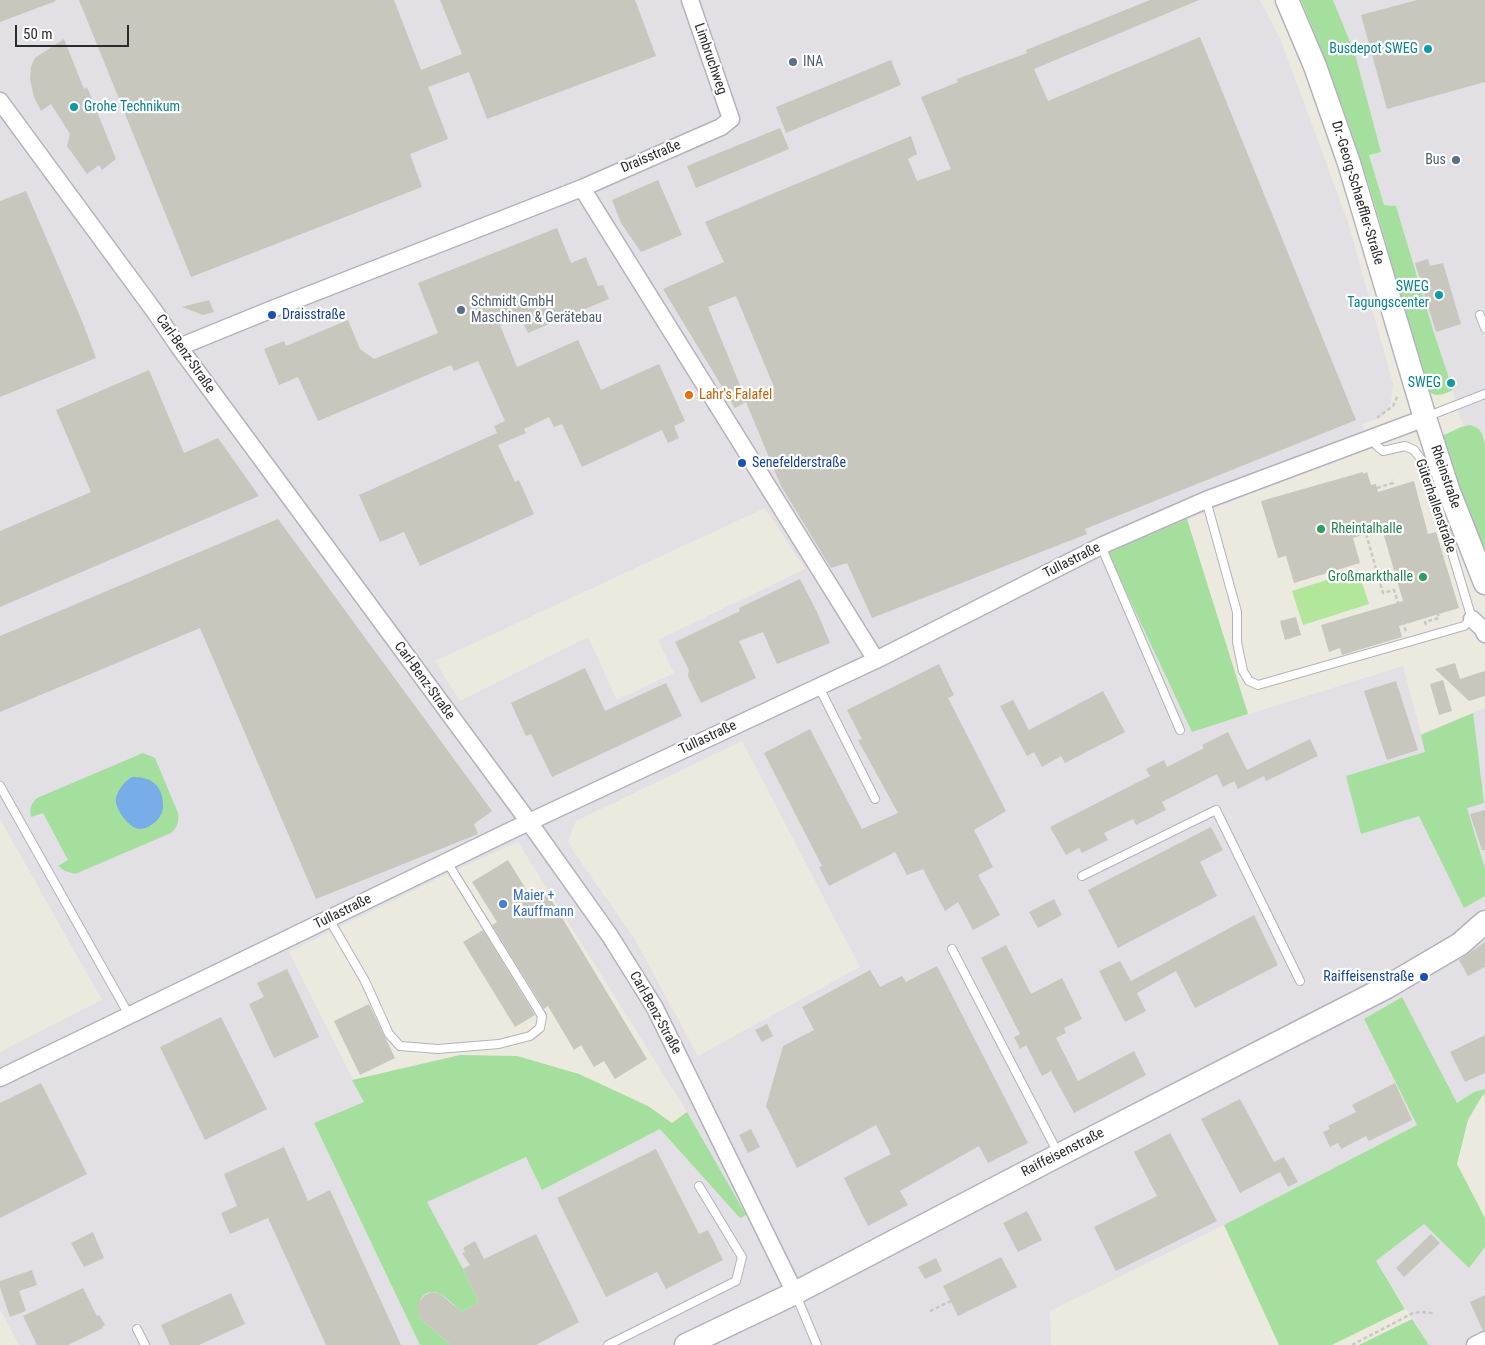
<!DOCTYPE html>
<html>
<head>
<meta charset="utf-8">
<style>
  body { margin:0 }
  #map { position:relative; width:1485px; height:1345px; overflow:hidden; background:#eceadf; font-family:"Roboto Condensed",sans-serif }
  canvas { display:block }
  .scale { position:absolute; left:15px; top:25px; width:114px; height:22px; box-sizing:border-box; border:2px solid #2b2b2b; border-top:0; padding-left:6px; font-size:15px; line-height:18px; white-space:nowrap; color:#2b2b2b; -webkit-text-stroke:4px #fff; paint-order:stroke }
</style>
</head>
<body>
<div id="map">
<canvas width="1485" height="1345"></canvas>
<div class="scale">50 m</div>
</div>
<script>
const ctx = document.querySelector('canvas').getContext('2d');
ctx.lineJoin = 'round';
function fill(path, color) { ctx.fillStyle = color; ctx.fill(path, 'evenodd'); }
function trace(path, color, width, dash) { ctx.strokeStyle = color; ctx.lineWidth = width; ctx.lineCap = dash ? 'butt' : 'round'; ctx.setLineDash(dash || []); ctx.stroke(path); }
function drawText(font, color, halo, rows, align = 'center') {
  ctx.font = font + ' "Roboto Condensed",sans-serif'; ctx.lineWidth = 4.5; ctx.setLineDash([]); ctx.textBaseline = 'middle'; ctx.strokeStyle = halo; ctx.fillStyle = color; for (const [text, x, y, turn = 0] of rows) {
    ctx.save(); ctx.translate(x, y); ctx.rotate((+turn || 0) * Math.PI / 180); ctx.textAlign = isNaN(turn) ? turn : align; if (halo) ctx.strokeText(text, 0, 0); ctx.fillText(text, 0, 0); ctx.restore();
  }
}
fill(new Path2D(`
  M0,0H1260L1281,41L1348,222L1393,384L1391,402L1384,415L1362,425L1373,445L1299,473L1109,553L1192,732L1403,666L1421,734L1485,708V1089L1474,1092L1457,1103L1402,997L1364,1019L1417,1125L1224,1225L1050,1311L1051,1345H451L421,1319L418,1313V1303L425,1295L432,1292L440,1294L446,1298L463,1269L426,1202L526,1157L543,1190L660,1129L740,1217L745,1215L687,1112L518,842L447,874L289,952L364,1102L314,1124L420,1345H19L0,1309V1052L102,1000L0,819ZM765,508L805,569L658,640L674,673L617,700L588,637L460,701L435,661ZM742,741L860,967L698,1056L634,938L574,852L568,841L576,821Z
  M1333,0H1485V480L1456,406L1453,390L1434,333L1396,206L1384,205L1369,155L1381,151L1355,54Z
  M1424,1224L1469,1268L1485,1247V1345H1429L1376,1261Z`), '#e2dfe5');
fill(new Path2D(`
  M1301,0H1333L1355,54L1381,152L1369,155L1384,205L1396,206L1434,333L1453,390C1446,393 1435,399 1429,391C1424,385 1423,373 1420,366C1405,320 1395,273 1381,226C1359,149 1332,74 1301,0Z
  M1470,425C1482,429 1482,433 1485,444V549L1458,490L1444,448V435L1461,427Z
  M1187,519L1248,714L1192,732L1108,553Z
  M1473,713L1484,803L1467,808L1485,869V896L1464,908L1419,816L1361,834L1346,776L1425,752L1421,735Z
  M143,753L155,758L178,813C179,821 178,827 171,833L75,874L65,871L58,866L68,860L43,813L31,817C29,808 31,804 37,798Z
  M1402,997L1457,1103L1474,1092L1485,1089V1094L1482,1096L1468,1120L1457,1164L1485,1218V1247L1469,1268L1424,1224L1376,1261L1405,1309L1332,1345H1279L1224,1225L1417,1125L1364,1019Z
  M460,1055L517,1056L579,1074L648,1106L672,1123L687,1112L746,1215L740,1218L660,1129L542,1190L526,1157L427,1202L463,1269L479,1302L462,1312C455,1306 448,1298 440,1294C424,1286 413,1304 421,1319L451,1345H420L314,1123L364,1102L352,1080Z
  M1412,1319L1429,1345H1359Z`), '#a4df9e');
fill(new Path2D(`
  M1358,570L1369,604L1303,625L1292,591Z`), '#b2e69b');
fill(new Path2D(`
  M132,777C152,776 164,787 163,807C163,813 159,819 154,823C150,826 145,829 140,829C129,829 114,808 116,798C118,789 125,781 132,777Z`), '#78ade8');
fill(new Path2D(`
  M0,0H55L56,1L0,22Z
  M79,0H394L421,70L462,54L440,0H635L656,56L487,119L469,72L428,87L448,139L410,154L422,187L191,277Z
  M1150,0H1199L1034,69L1048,101L1200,37L1356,420L1085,529L1087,534L872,618L847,563L831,568L781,486L746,402L735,408L663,289L724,262L705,222L911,136L917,154L908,159L917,181L951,169L921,97L958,82L957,79L1027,53L1026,50ZM736,296L774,387L746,400L708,307Z
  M1417,0H1485V82L1387,109L1361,15Z
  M64,39L84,89L87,87L116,159L102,170L99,165L87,174L67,146L70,134L51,104L41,111L34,97L30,79L31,67L35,58Z
  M891,60L901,85L786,133L776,107Z
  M780,128L789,149L696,188L687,166Z
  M658,180L682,235L641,252L621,223L612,200Z
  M26,191L82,321L96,358L0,397V201Z
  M557,228L571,263L586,257L598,286L603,285L609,299L528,333L520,317L500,325L517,367L578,340L601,390L659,364L685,421L674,426L679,438L668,443L662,430L582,467L562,424L554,427L549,417L524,429L526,433L498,445L515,482L519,480L534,514L420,566L404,532L380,542L359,495L497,433L494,426L505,421L478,361L454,371L451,365L318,421L298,377L279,385L264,349L284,341L286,346L348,320L360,349L374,359L438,333L418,283Z
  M1428,259L1430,266L1443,263L1461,324L1436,332L1415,263Z
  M209,300L214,312L203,315L182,307Z
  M149,370L184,453L218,438L259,496L0,607V531L91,492L56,410Z
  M1363,472V474L1367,472L1371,485L1376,484L1378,492L1414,481L1428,534L1436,532L1459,608L1399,626L1402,637L1342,655L1340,648L1329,652L1321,625L1403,601L1382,529L1353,538L1360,563L1294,583L1286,556L1278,558L1261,501Z
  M278,519L492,811L474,824L478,834L316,899L200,628L0,712V636Z
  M800,579L817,612L830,643L777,664L763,632L739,641L756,678L701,703L688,676L689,670L675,642L740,611L739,608Z
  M1296,617L1301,635L1285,640L1280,621Z
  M1455,663L1460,679L1485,671V696L1469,701L1435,669Z
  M939,664L954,695L948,698L1006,811L974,830L993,867L978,875L1000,915L973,930L958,902L945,911L923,869L907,875L895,852L829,886L819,867L822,866L764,753L810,729L862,829L898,813L858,740L862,739L847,710Z
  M585,668L605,711L666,683L682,716L552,777L531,734L526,736L511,703Z
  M1443,680L1452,711L1439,715L1430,684Z
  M1396,681L1418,750L1387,760L1364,691Z
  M1103,691L1125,732L1065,763L1061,756L1042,767L1034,752L1027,756L1000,706L1013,700L1029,730Z
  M1228,732L1247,770L1310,739L1318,756L1266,781L1264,776L1238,789L1234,781L1223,787L1217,774L1162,802L1166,810L1136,825L1133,819L1104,833L1108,840L1082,853L1079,848L1066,855L1050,827L1150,776L1146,769L1164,760L1167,767L1204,748L1202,745Z
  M1485,810V850H1482L1470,814Z
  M1211,827L1223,850L1200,862L1217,896L1118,948L1088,890Z
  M508,860L532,899L546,891L647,1059L615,1079L604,1061L594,1067L581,1045L574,1050L548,1006L544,1009L492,925L497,922L472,882Z
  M1054,899L1062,915L1038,928L1029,912Z
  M1254,915L1278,965L1195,1008L1176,971L1137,993L1146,1011L1125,1022L1099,971L1120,961L1131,981Z
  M483,930L535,1015L515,1027L463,942Z
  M1485,942V967L1468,976L1459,960Z
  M1006,945L1031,994L1062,978L1082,1019L1064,1028L1066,1033L1056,1038L1078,1081L1134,1051L1146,1075L1074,1113L1051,1071L1042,1076L1026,1045L1020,1049L1014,1037L1020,1034L981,958Z
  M937,966L1028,1143L988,1163L979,1146L900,1191L908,1205L868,1226L844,1178L891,1154L876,1125L797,1168L766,1106L783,1046L814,1030L802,1007L870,970L880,987L902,976L906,982Z
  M287,969L319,1037L274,1058L249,1004L264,997L257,983Z
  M369,1004L395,1058L360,1075L334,1021Z
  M221,1017L267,1109L205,1140L160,1047Z
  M767,1024L773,1036L762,1042L755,1030Z
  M1485,1035V1073L1465,1082L1450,1052Z
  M41,1083L87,1174L0,1218V1103Z
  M1395,1083L1412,1120L1369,1141L1366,1136L1341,1149L1338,1143L1330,1147L1323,1132L1330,1129L1328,1126L1356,1112L1352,1105Z
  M1240,1099L1274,1162L1284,1157L1298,1182L1288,1187L1280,1172L1240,1193L1201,1119Z
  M751,1129L760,1147L748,1153L739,1135Z
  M1170,1133L1217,1221L1116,1271L1094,1227L1157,1196L1134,1152Z
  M284,1147L308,1201L330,1190L401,1345H326L268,1218L230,1234L221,1213L237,1206L224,1174Z
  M656,1149L699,1234L708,1230L723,1260L666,1289L657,1272L606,1297L557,1198Z
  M1027,1211L1042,1240L1018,1252L1003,1223Z
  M93,1232L104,1258L84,1267L71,1243Z
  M536,1234L579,1322L536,1345H451L421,1319L418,1313V1303L425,1295L432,1292L440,1294L462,1312L479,1302L463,1269L470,1265L462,1253L465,1252L463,1248L475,1241L484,1259Z
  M1431,1234L1440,1243L1404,1277L1396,1268Z
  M1001,1257L1017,1287L958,1316L943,1286Z
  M936,1258L942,1271L925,1279L918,1267Z
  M32,1270L37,1285L19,1291L26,1311L10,1317L0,1287V1281Z
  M83,1288L97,1316L99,1315L105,1325L102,1327L103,1328L68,1345H37L23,1316Z
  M231,1293L245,1324L199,1345H170L161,1325Z
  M1485,1295V1330L1483,1331L1470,1302Z`), '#c8c7bd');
const lane = new Path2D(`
  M1480,315L1485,328
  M1426,417L1485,394
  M1206,500L1237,612V642L1243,671L1249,681L1258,685L1464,626L1472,619L1439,509L1421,459L1414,450L1405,446L1383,451L1377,446L1372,439
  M1101,546L1180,730
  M819,687L875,799
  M0,786L129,1015
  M1082,876L1216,810L1300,981
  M329,919L365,981L389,1034L400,1046L438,1049L499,1044L530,1036L540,1028L542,1016L447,862
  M952,949L1058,1153
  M796,1295L817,1345
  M137,1329L145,1345
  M608,1345L736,1281L742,1257L699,1186`);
const street = new Path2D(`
  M0,101L155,312L179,347L529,822L610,936L655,1008L795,1293
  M582,188L876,660
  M179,347L270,310L582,188L721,127L731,119L690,0
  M1472,619L1482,628L1485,634
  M0,1078L514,829L876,660L1103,545L1206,500L1425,418
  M1475,1345L1485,1340`);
const secondary = new Path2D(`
  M1287,0L1315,66L1349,163L1425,418L1448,489L1485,583
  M686,1345L795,1293L1059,1155L1387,987L1460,944L1485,922`);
trace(lane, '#b3b2be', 10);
trace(street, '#b3b2be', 19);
trace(secondary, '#b3b2be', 25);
trace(new Path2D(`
  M1379,418L1378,417L1393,406L1398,395
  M1377,488L1393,483L1392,480
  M1366,534L1383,593L1394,590L1400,609
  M1403,621L1406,632
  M1426,625L1425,622L1439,618L1438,614
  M930,1311L951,1301
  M1352,1345L1413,1313L1421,1312L1433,1313`), '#c8c8c8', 2.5, [4, 2.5]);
trace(lane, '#fff', 8);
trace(street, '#fff', 16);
trace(secondary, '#fff', 22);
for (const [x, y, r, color] of [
  [1428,49,5,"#0f9aa8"],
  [793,62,5,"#5c6f8a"],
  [74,107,5,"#0f9aa8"],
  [1456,160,5,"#5c6f8a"],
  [1439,295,5,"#0f9aa8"],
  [461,310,5,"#5c6f8a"],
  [272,315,5,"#1a4fb4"],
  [1451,383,5,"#0f9aa8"],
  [689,395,5,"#e8710a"],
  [742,463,5,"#1a4fb4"],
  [1321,529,5,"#2e9e5b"],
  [1423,577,5,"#2e9e5b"],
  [503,904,5,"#3f7fe0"],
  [1424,977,5,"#1a4fb4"]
]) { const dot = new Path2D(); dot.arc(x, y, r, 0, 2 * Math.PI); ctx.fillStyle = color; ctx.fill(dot); trace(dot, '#fff', 2); }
drawText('14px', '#0d838f', '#fff', [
  ["Busdepot SWEG",1418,49],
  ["Grohe Technikum",84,107,"left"],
  ["SWEG",1429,287],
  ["Tagungscenter",1429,303],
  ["SWEG",1441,383]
], 'right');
drawText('14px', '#2b2b2b', '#fff', [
  ["Limbruchweg",710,59,71],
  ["Draisstraße",651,157,-23],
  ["Dr.-Georg-Schaeffler-Straße",1357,193,73],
  ["Carl-Benz-Straße",185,354,55],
  ["Rheinstraße",1445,477,71],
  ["Güterhallenstraße",1435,506,71],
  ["Tullastraße",1072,561,-27],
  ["Carl-Benz-Straße",424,681,54],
  ["Tullastraße",708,738,-25],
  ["Tullastraße",343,912,-26],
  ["Carl-Benz-Straße",655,1013,61],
  ["Raiffeisenstraße",1063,1153,-27]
]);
drawText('14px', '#4e5e75', '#fff', [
  ["INA",803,62],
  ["Bus",1446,160,"right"],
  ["Schmidt GmbH",471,302],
  ["Maschinen & Gerätebau",471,318]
], 'left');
drawText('14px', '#164399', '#fff', [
  ["Draisstraße",282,315],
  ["Senefelderstraße",752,463],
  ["Raiffeisenstraße",1414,977,"right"]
], 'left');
drawText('14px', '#c56008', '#fff', [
  ["Lahr's Falafel",699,395]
], 'left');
drawText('14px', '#27864d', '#fff', [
  ["Rheintalhalle",1331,529],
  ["Großmarkthalle",1413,577,"right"]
], 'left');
drawText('14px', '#366cbe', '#fff', [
  ["Maier +",513,896],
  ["Kauffmann",513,912]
], 'left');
</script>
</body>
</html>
